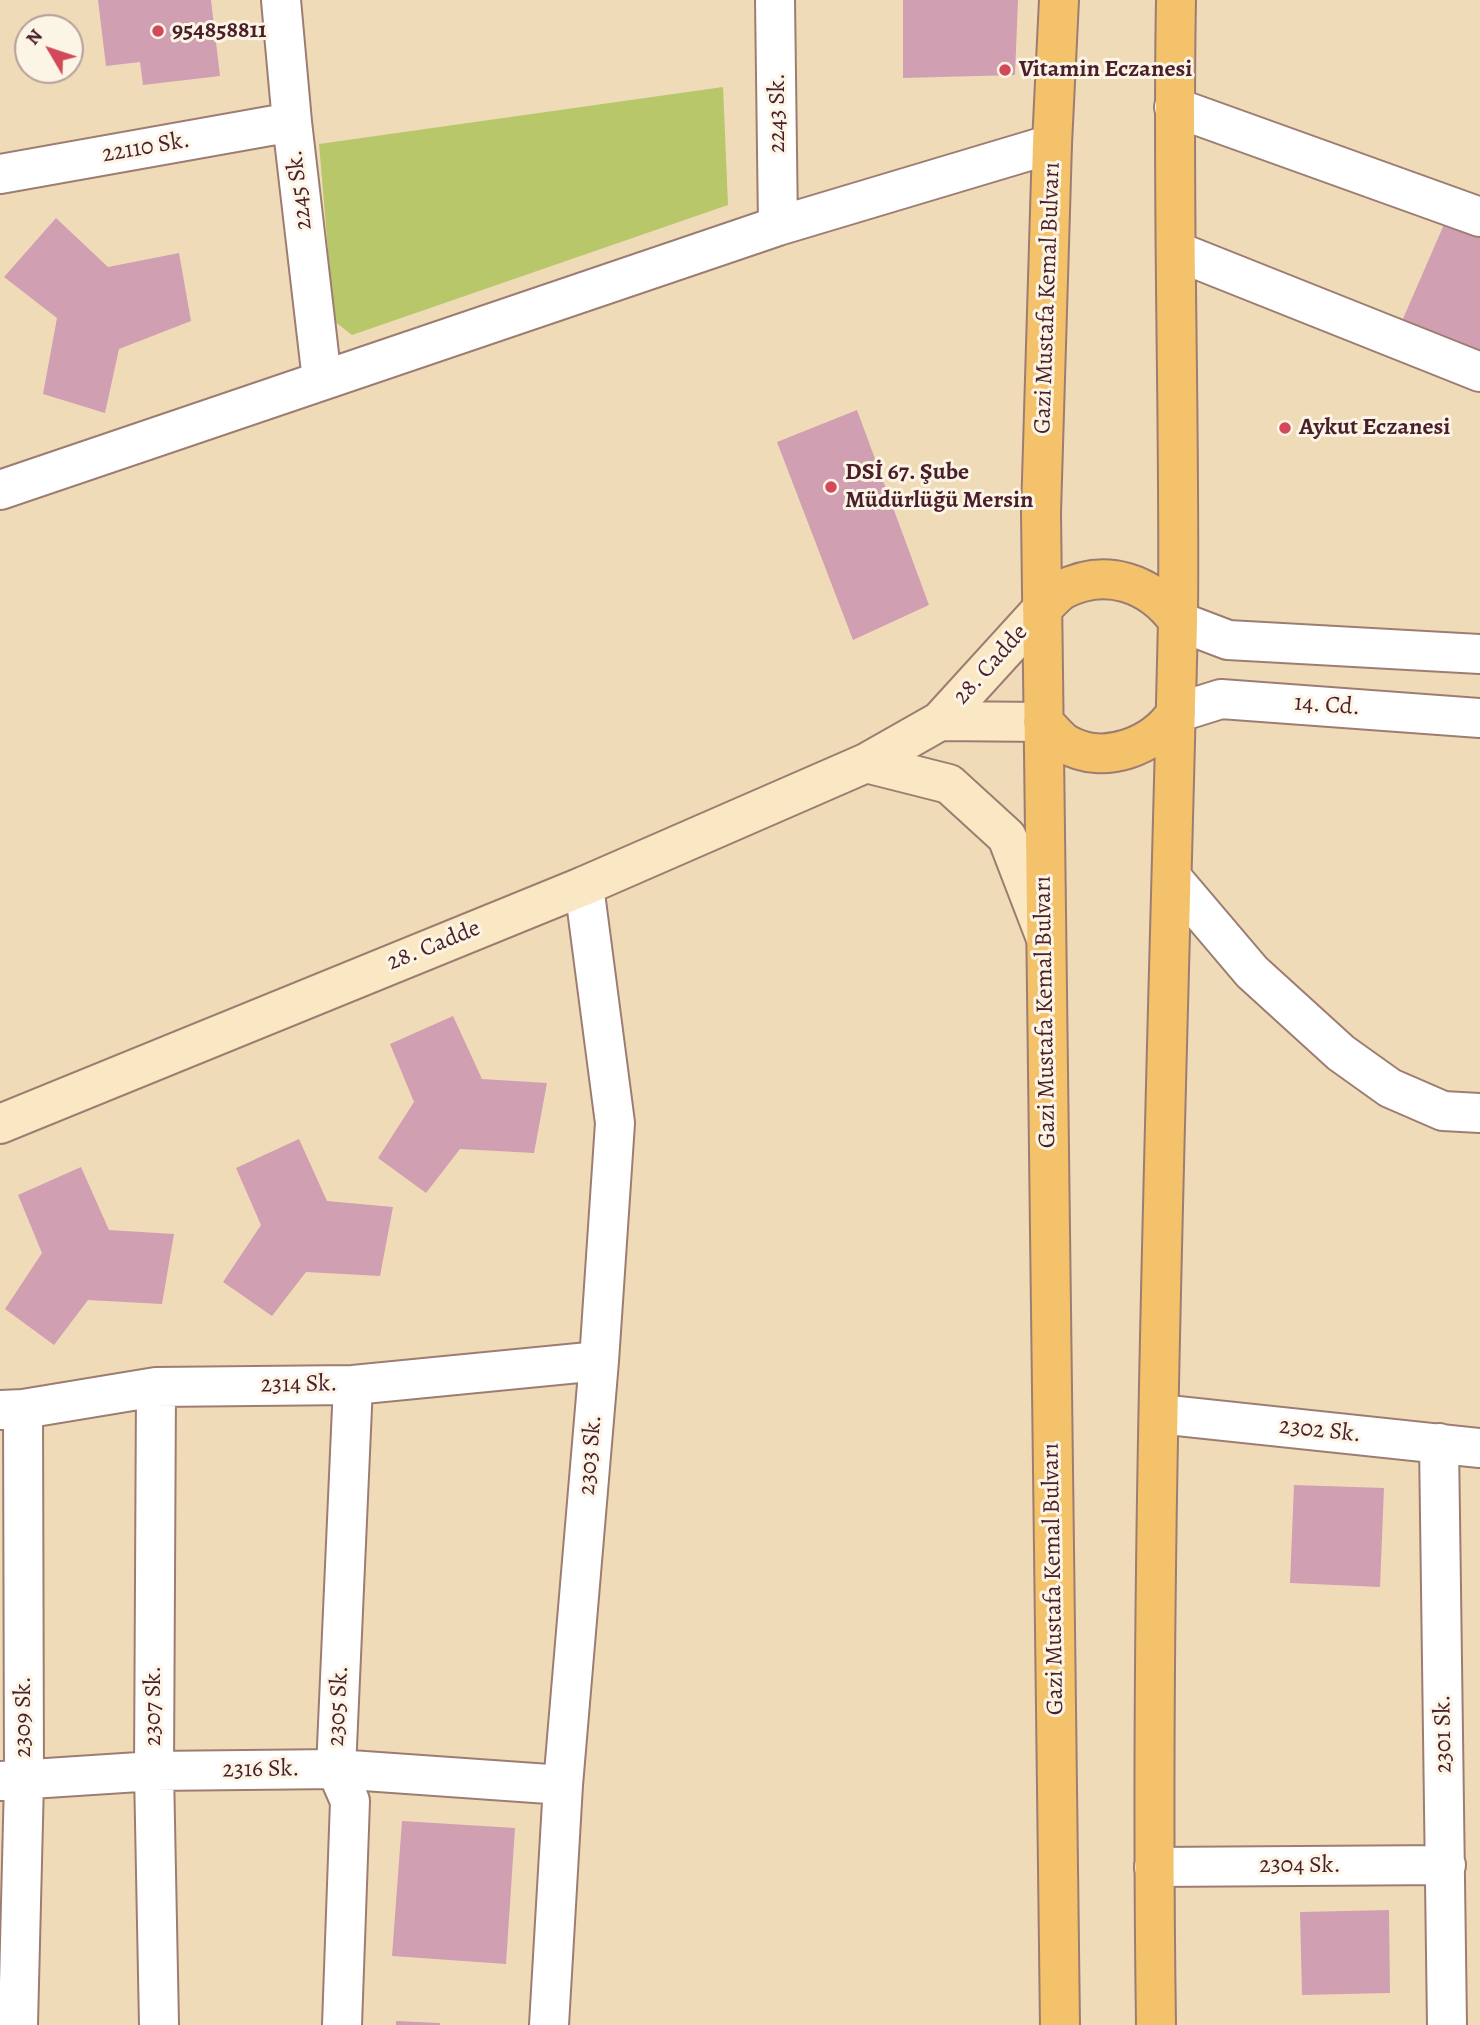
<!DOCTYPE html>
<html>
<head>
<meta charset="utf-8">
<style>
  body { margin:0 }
  #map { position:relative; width:1480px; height:2025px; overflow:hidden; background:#f0dbb9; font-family:Alegreya,serif }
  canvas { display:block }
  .north { position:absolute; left:14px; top:14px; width:70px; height:70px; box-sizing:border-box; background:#fcf5e5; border:2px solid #b59f9b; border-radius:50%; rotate:309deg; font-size:19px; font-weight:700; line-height:28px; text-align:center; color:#4a1f2b }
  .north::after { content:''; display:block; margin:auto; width:24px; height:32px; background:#d1495b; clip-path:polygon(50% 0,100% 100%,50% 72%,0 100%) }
</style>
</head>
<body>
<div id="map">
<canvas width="1480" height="2025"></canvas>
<div class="north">N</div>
</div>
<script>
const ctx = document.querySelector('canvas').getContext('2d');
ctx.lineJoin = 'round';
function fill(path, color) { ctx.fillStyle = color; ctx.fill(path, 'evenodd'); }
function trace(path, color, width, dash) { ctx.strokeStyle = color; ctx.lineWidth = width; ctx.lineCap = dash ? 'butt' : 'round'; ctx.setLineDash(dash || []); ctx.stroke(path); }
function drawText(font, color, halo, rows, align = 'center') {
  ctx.font = font + ' Alegreya,serif'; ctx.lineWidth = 6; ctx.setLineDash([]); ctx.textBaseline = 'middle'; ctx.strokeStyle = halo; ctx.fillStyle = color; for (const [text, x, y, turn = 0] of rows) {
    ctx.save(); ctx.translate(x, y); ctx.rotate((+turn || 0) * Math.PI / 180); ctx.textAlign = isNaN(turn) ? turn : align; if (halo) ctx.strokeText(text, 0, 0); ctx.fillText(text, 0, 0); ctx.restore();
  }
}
fill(new Path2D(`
  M723,87L728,205L352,335L334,321L319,144Z`), '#b7c76a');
fill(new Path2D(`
  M98,0H211L220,76L143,85L140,62L106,66Z
  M903,0H1018L1015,75L903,78Z
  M1449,213L1480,227V354L1402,321Z
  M56,218L108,267L179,253L191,321L119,349L105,413L43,394L57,318L4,277Z
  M857,410L929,605L853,640L777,442Z
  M453,1016L482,1079L547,1083L534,1153L460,1149L426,1193L378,1158L414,1102L390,1044Z
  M299,1139L327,1201L393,1207L380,1276L306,1272L272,1316L223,1282L261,1225L236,1168Z
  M81,1167L109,1230L174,1234L162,1304L88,1300L54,1345L5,1309L42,1253L18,1195Z
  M1294,1485L1384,1488L1380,1587L1290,1583Z
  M402,1821L515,1828L506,1964L392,1956Z
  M1389,1910L1390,1993L1302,1995L1300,1912Z
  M396,2021L440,2023V2025H396Z`), '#d09fb2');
const street = new Path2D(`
  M281,0L292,122L322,380
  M775,0L778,226
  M1174,107L1480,217
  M0,174L292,122
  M1176,251L1480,372
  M0,490L778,226L1052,144
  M1178,621L1228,640L1480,654
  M1176,713L1221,699L1480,718
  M1173,879L1252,972L1341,1053L1390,1088L1443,1111L1480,1113
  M156,1387L154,1771L159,2025
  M0,1410L23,1409L156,1387L353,1385L599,1361
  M1159,1414L1480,1448
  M1439,1443L1447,2025
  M0,1781L154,1771L336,1769L563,1785
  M1154,1867L1446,1865
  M18,2025L24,1781L23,1409
  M342,2025L350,1801L336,1769L353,1385
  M549,2025L563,1785L599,1361L615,1123L584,886`);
const secondary = new Path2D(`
  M940,721L1043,722
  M866,763L949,784L1007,837L1045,936
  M0,1124L584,886L866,763L940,721L1042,609`);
const highway = new Path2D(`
  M1059,0L1052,144L1041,513L1060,2025
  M1042,609C1048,603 1055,595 1062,590C1106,567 1151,583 1178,621
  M1043,722C1050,728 1058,739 1066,744C1104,766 1154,746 1176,713
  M1156,2025C1149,1557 1167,1089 1178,621C1180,414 1172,207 1176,0`);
trace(street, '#9d7d72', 42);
trace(secondary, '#9d7d72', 42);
trace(highway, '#9d7d72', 42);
trace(street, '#fff', 38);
trace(secondary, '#fae7c3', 38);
trace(highway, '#f3c26a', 38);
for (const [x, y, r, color] of [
  [158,31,7,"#d1495b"],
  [1005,70,7,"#d1495b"],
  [1285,428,7,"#d1495b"],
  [831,487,7,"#d1495b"]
]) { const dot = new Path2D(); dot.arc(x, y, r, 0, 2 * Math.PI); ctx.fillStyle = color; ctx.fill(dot); trace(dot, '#fcf5e5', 2.5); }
drawText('bold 24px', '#4a1f2b', '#fcf5e5', [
  ["954858811",172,31],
  ["Vitamin Eczanesi",1019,70],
  ["Aykut Eczanesi",1299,428],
  ["DSİ 67. Şube",845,473],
  ["Müdürlüğü Mersin",845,501]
], 'left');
drawText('24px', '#4a1f2b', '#fcf5e5', [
  ["2243 Sk.",778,113,-90],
  ["22110 Sk.",146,148,-10],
  ["2245 Sk.",300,190,-97],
  ["Gazi Mustafa Kemal Bulvarı",1048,298,-88],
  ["28. Cadde",991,665,-48],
  ["14. Cd.",1327,706,4],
  ["28. Cadde",434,946,-22],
  ["Gazi Mustafa Kemal Bulvarı",1046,1012,-91],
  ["2314 Sk.",299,1385,-1],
  ["2302 Sk.",1320,1431,6],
  ["2303 Sk.",591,1455,-85],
  ["Gazi Mustafa Kemal Bulvarı",1054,1579,-91],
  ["2307 Sk.",154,1706,-90],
  ["2305 Sk.",339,1706,-87],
  ["2309 Sk.",24,1717,-90],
  ["2301 Sk.",1444,1734,-91],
  ["2316 Sk.",261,1770,-1],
  ["2304 Sk.",1300,1866]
]);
</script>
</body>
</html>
